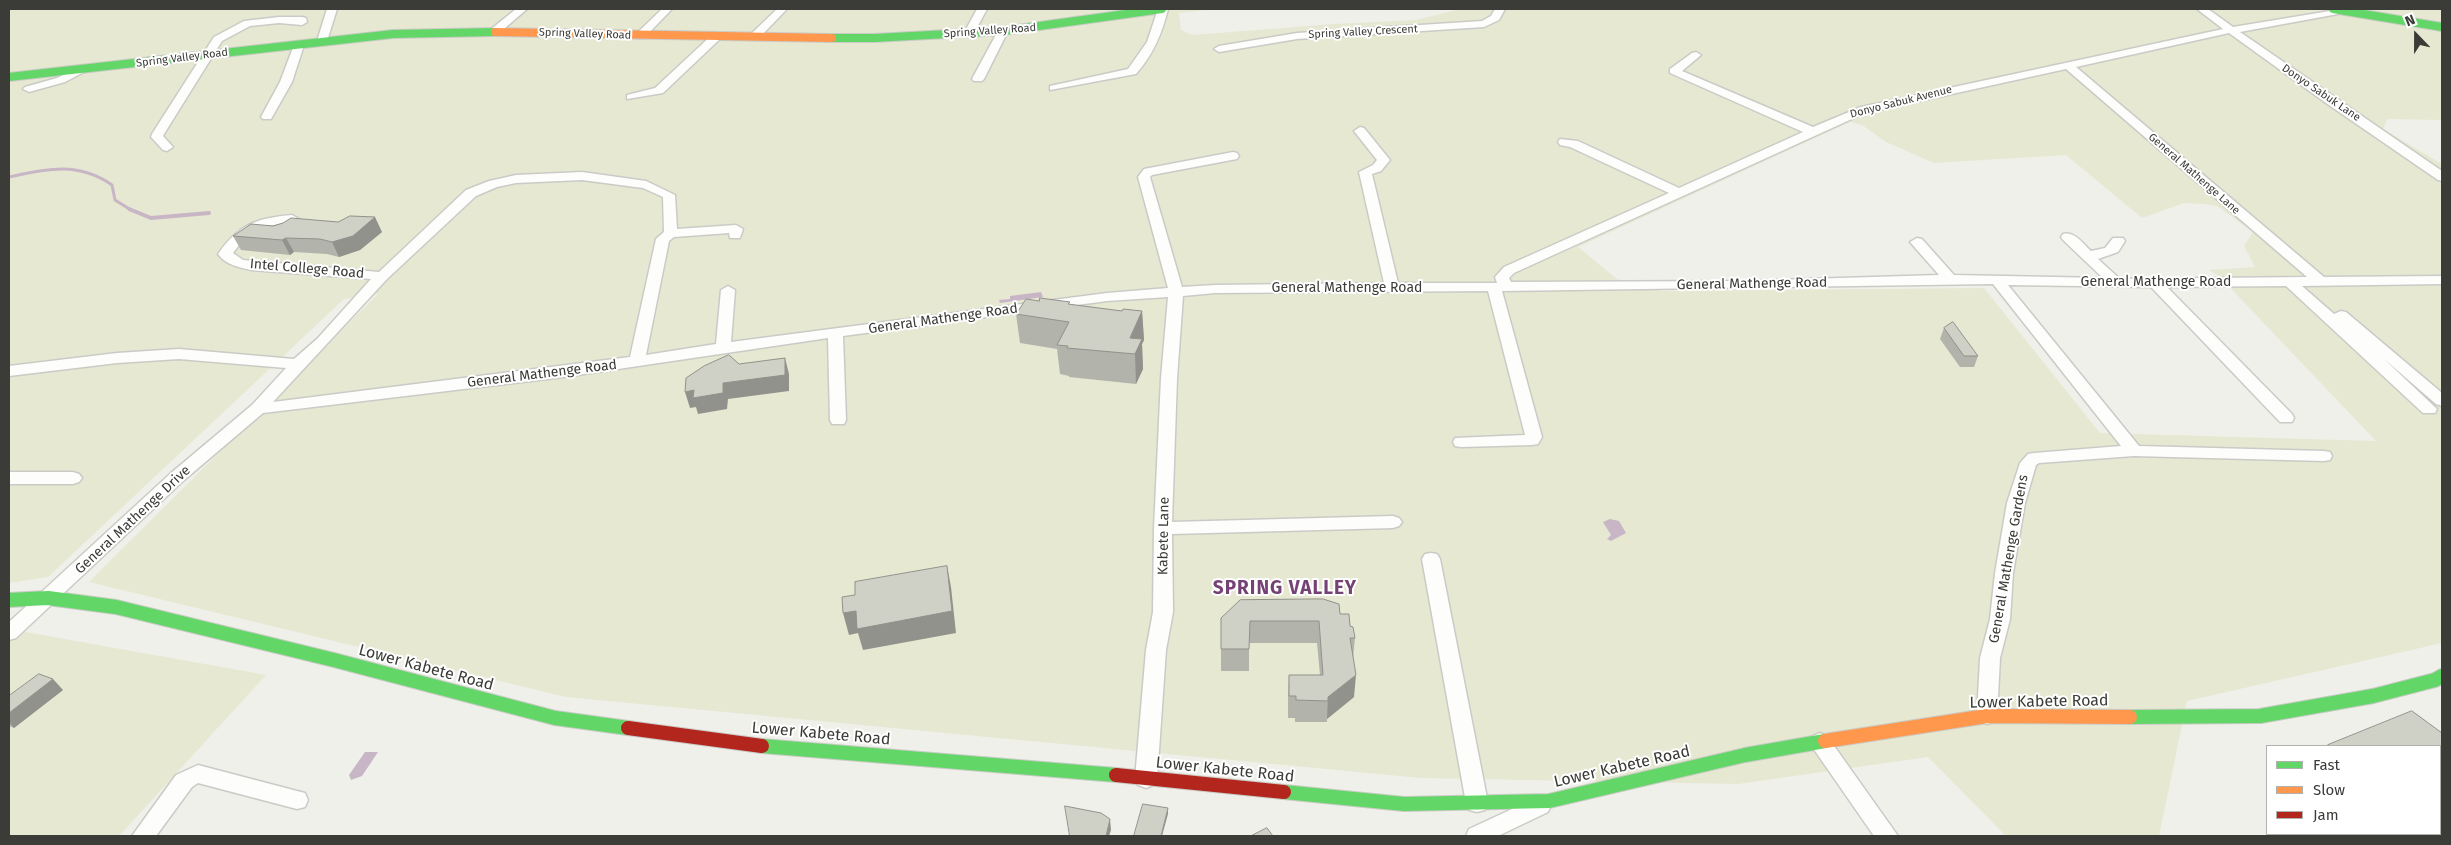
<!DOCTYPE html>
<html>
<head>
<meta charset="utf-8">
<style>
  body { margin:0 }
  #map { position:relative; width:2451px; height:845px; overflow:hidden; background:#eff0ea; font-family:"Fira Sans",sans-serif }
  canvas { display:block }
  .frame { position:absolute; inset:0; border:10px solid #3b3b37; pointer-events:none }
  .legend { position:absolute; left:2266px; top:745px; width:175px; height:90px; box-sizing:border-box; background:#fff; border:1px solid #b1b1af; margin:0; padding:6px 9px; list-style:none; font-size:15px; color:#3b3b37 }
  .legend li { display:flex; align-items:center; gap:10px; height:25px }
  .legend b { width:25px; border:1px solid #b1b1af }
  .north { position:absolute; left:2391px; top:10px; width:50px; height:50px; -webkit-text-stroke:4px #fff; paint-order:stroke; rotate:338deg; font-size:14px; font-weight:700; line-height:20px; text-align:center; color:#3b3b37 }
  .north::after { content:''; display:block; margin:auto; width:18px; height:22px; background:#3b3b37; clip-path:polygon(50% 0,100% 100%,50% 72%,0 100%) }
</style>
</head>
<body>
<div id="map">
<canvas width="2451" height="845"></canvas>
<div class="frame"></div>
<ul class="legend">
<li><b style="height:6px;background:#63d668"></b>Fast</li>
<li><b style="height:6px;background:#ff974d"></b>Slow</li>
<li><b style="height:6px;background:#b3261e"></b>Jam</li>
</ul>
<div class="north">N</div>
</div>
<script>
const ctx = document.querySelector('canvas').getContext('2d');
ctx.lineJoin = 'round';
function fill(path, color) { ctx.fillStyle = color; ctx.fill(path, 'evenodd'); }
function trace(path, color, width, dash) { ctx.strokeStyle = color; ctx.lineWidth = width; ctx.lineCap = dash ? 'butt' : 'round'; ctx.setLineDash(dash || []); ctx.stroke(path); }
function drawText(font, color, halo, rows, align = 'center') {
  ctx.font = font + ' "Fira Sans",sans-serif'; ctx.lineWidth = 4; ctx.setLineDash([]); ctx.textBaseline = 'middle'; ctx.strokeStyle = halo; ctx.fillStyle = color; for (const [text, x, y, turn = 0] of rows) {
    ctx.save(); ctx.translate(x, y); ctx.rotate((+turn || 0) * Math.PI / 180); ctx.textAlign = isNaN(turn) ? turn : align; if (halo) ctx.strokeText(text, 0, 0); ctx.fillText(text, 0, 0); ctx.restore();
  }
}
fill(new Path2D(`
  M9,9H1216L1179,13L1181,30L1193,35L1333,24L1416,20L1460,9H2442V120L2387,119L2383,129L2442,164V643L2187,701L2159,836H2006L1928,757L1738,784L1421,778L566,697L89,582L378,294L344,299L48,577L9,583ZM1850,122L1862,125L1886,142L1934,163L2066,155L2142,218L2184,203L2204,204L2217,206L2253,232L2244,246L2255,267L2209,270L2219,276L2376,441L2100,433L1984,288L1662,291L1617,279L1578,247Z
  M9,629L266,675L119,836H9Z`), '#e6e8d2');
fill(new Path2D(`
  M1041,292L1043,297L1000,303L999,300L1010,299V296Z
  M1610,519L1619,521L1626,533L1611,541L1607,539L1611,535L1603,522Z
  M365,752H378L362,776L351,780L349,775Z`), '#c8b6c6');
trace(new Path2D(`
  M9,177C46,169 78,161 112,185L115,200L131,210`), '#c8b6c6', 3);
trace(new Path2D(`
  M129,209L151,218L209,213`), '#c8b6c6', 4);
const street = new Path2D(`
  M327,9H337L327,41L322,44L317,41Z
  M516,9H527L498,34H490V30Z
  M662,9H672L644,38H636V34Z
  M777,9H787L758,39H750V35Z
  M977,9H987L973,35H965L964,33Z
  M1158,9H1168C1162,34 1153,55 1136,74L1050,90V86L1128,69L1147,42Z
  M1495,9H1505L1499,20L1484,27L1297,39L1219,52L1214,49L1219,46L1297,33L1482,21L1491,16Z
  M2197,9H2208L2233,27L2342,9L2343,11L2338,14L2240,32L2442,171V181L2438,180L2326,103L2229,33L2076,67L2324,277L2442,276V284L2302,286L2334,314L2341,311L2346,312L2442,393V406L2436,404L2383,358L2437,409L2435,413H2423L2286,286L2167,287L2292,414L2294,418L2292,422H2280L2151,287L2008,285L2139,446L2324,451L2330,452L2332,456L2330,460L2324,461L2134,456L2039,463L2036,465L2025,503L2013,573L2010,619L2000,658L1997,716L1994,722L1987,724L1980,722L1977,716L1980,658L1990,619L1995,573L2007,503L2020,463L2028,454L2034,453L2121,446L1993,284L1502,291L1542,437L1538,444L1532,445L1461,447L1455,446L1453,442L1455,438L1525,435L1488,291L1215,293L1183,296L1177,378L1172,522L1393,516L1399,518L1402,522L1399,526L1393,528L1172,534L1173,612L1166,650L1157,779L1154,785L1146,788L1138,785L1135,779L1146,650L1153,612L1154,528L1161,378L1168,297L1107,301L843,336L846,420L844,424H832L830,420L828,338L564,377L263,413L183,481L16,638L9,640V622L171,473L252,405L286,368L179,359L117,363L9,376V366L117,353L179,349L294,359L317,339L371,279L251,270C238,267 226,265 218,254C239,224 257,218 292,215L299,219C292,226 277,224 268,226C252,230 242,241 233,253L243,260L379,272L466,190L489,181L516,175L582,172L646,181L675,195L677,229L736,225L743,229L740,238H730L729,233L674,237L669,241L646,355L716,344L721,290L728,286L735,290L731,342L1107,293L1168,288L1138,177L1144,169L1233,152L1237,153L1239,156L1237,159L1152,175L1150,177L1182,287L1215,285L1384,283L1359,172L1373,165L1377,160L1354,131L1360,127L1364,128L1390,160L1381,171L1372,174L1398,283H1497L1495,277L1504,267L1669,193L1570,147L1560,145L1558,142L1560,139L1578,141L1679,188L1803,132L1670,73V69L1692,53L1696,52L1701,55L1682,71L1813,127L1861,107L2223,29ZM2066,69L2307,277L2120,279L2098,259L2118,252L2125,241L2123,238H2113L2105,248L2091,251C2083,244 2075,231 2063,234L2061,237L2063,240L2103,278L1954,275L1922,239L1917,238L1910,242L1939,275L1740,281L1511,282L1509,278L1514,273L1865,113ZM582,180L643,188L663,197L664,232L656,239L630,357L273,402L387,279L476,196L497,187L516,183Z
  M279,17H302L306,18L307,22L302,25L279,23L250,26L222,41L164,134L163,136L173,147L167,151L163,150L151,137L152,134L214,37L244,21Z
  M1003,28L1008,31L984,79L982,81H974L972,79L998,31Z
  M717,33L722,36L721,38L663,93L627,99V95L655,88L713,34Z
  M299,42L304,45L292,82L271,119H263L261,117L280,82L294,45Z
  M80,67L86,70L84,72L65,82L29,92L23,89L25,87L57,78Z
  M9,472H73L79,474L82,478L79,482L73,484H9Z
  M1431,553L1437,554L1440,559L1488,803L1485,810L1477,812L1469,810L1466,803L1422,559L1425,554Z
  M1820,733L1827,736L1898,836H1874L1813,748L1810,742L1813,736Z
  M198,765L297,791L305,793L308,800L305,807L297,809L198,783L192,787L156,836H132L176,775Z
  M1540,796L1548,798L1551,805L1548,812L1498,836H1466L1469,829Z`);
const fastFar1 = new Path2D(`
  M2333,9L2442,27
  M832,38H874L1003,31L1162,9
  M9,77L393,34L495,32`);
const fast = new Path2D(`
  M9,600L48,598L116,607L334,660L555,718L628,728
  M2130,717L2260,716L2373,696L2435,680L2442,676
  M762,746L1116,775
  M1284,792L1404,804L1549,801L1745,755L1825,741`);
const slowFar1 = new Path2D(`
  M495,32L832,38`);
const slow = new Path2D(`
  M1825,741L1987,716L2130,717`);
const jam = new Path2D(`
  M628,728L762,746
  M1116,775L1284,792`);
trace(street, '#cacbc6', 3);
trace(fastFar1, '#cacbc6', 10);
trace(fast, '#cacbc6', 16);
trace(slowFar1, '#cacbc6', 10);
trace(slow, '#cacbc6', 16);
trace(jam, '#cacbc6', 16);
fill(street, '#fdfdfc');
trace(fastFar1, '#63d668', 8);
trace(fast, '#63d668', 14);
trace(slowFar1, '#ff974d', 8);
trace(slow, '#ff974d', 14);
trace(jam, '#b3261e', 14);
fill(new Path2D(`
  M283,223L382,232L360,250L339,257L327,254L294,252L290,255L241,250L233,236Z
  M1070,305L1122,311H1142L1144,340L1142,344L1143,369L1136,384L1069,377V376L1060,374L1057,349L1020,343L1016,314Z
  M1944,328L1978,356L1974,367H1960L1940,339Z
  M1340,614L1350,626L1355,638L1353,658L1354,697L1327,719V722H1295V718H1288V697L1289,675H1320L1317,643H1249V671H1221V618Z
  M63,690L14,728L9,726V696Z
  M2442,733V836H2397L2394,834H2440V746H2328V745Z`), '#b2b3aa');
fill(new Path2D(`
  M375,217L382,232L360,250L339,257L332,242Z
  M286,238L294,252L290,255L282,240Z
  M1142,311L1144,340L1142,344L1143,369L1136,384L1135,354L1130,338Z
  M785,358L789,374V391L728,399L727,409L698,414L696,407L690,408L685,392L723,383Z
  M947,566L951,587L956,633L863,650L858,633L849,635L843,613Z
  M1356,675L1354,697L1327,719L1328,697Z
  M53,679L63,690L14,728L9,722V713Z
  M1168,808V814L1162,836H1161Z
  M1110,819L1111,830L1109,836H1106Z`), '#91928b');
const building = new Path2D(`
  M350,216L375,217L353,236L332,242L320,239L286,238L282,240L233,236L251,224L273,226L283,223L291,218L338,222Z
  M1040,298L1070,302L1068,304L1122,311L1123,309L1142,311L1130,338L1142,339L1135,354L1067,348L1068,346L1057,345L1069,322L1016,314L1026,299L1039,301Z
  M1953,322L1978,356H1964L1944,328Z
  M729,355L739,364L785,358V375L723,383V393L693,398L694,390L685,392L686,378L704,366Z
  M947,566L952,611L857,629L856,611L843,613L842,597L855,595V582Z
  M1323,599L1339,604L1340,614H1349L1350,626L1353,627L1355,638H1350L1356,675L1328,697V701L1296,700V696H1289V675H1323L1319,621H1250L1249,649H1221V618L1240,600Z
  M39,674L53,679L9,713V696Z
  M2412,711L2442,733V834L2440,832V746H2329L2328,745Z
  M1143,804L1168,808L1161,836H1134Z
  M1065,806L1101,813L1110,819L1106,836H1070Z
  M1267,828L1273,836H1251Z`);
fill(building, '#cfd0c6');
trace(building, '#91928b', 1);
drawText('11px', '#3b3b37', '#fff', [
  ["Spring Valley Road",990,31,-4],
  ["Spring Valley Crescent",1363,32,-3],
  ["Spring Valley Road",585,34,2],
  ["Spring Valley Road",182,58,-7],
  ["Donyo Sabuk Lane",2321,93,34],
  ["Donyo Sabuk Avenue",1901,102,-14],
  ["General Mathenge Lane",2194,174,41]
]);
drawText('14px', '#3b3b37', '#fff', [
  ["Intel College Road",307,269,5],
  ["General Mathenge Road",2156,282],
  ["General Mathenge Road",1752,284,-1],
  ["General Mathenge Road",1347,288],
  ["General Mathenge Road",943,319,-8],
  ["General Mathenge Road",542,374,-7],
  ["General Mathenge Drive",133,520,-43],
  ["Kabete Lane",1164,536,-89],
  ["General Mathenge Gardens",2009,559,-80]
]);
drawText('16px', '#3b3b37', '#fff', [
  ["Lower Kabete Road",426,668,15],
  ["Lower Kabete Road",2039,702,-1],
  ["Lower Kabete Road",821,734,5],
  ["Lower Kabete Road",1622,767,-13],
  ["Lower Kabete Road",1225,770,6]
]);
ctx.letterSpacing = '1px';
drawText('bold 19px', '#744275', '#fff', [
  ["SPRING VALLEY",1285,589]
]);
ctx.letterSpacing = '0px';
</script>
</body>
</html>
